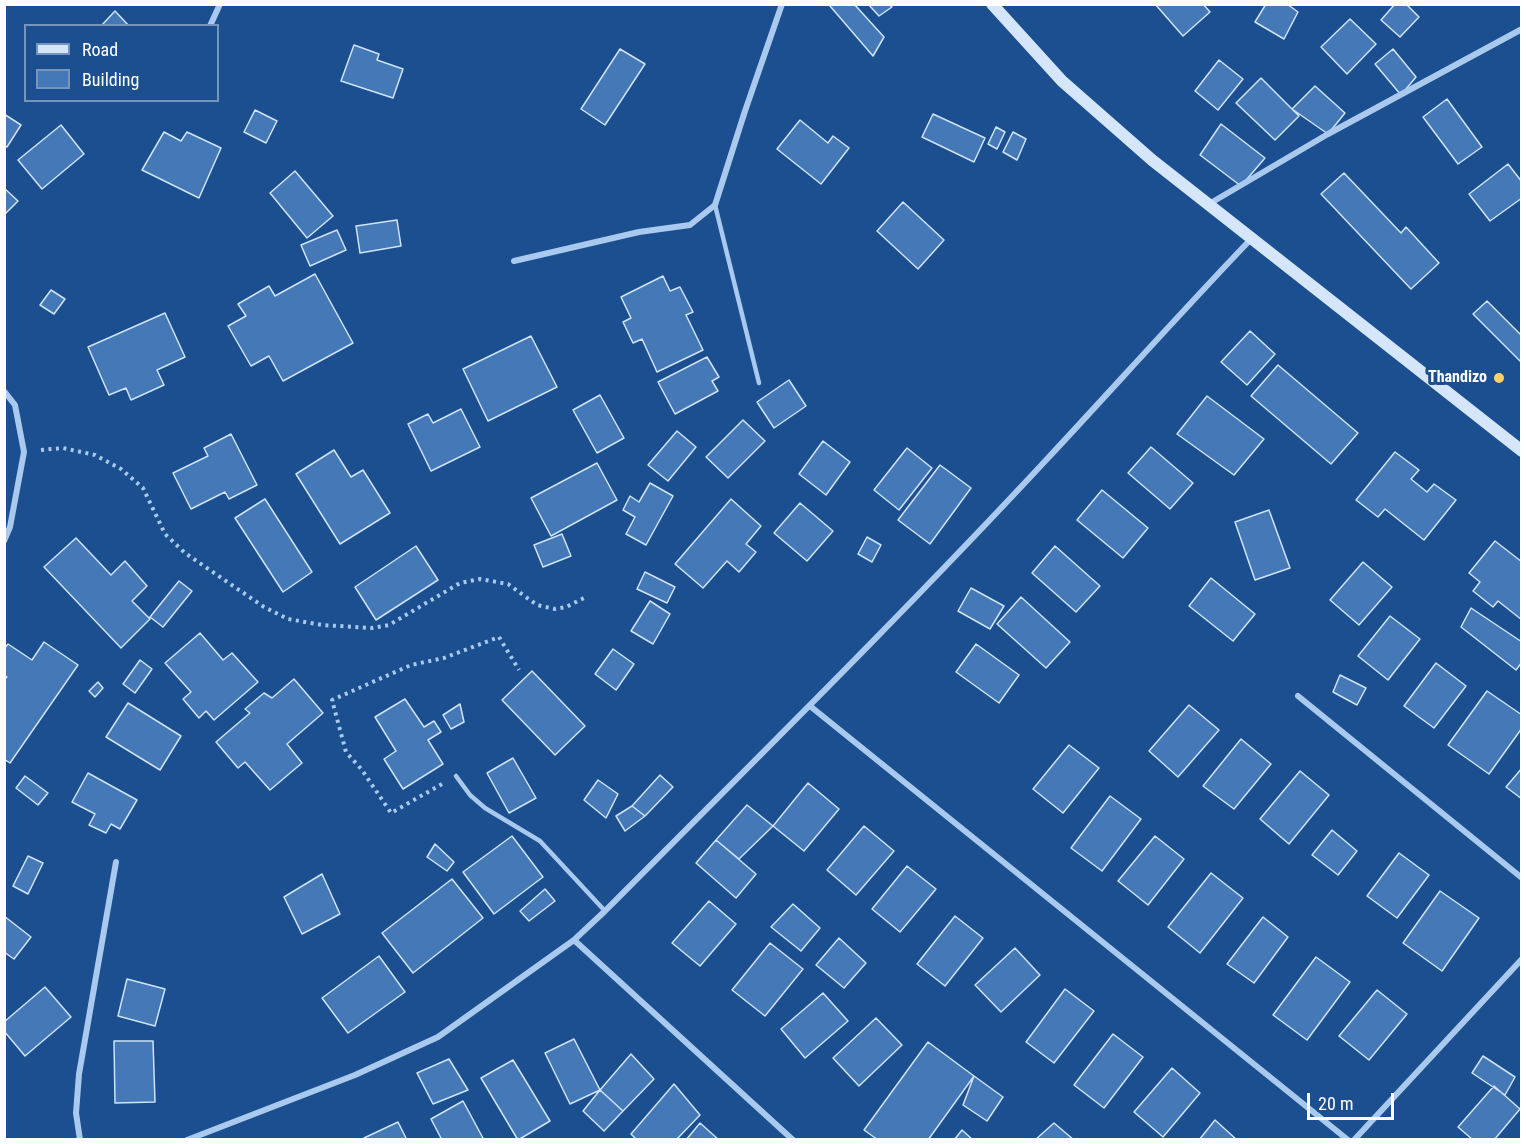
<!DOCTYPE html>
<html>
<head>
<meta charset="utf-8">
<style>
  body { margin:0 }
  #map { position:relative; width:1526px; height:1144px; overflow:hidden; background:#1b4f8f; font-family:"Roboto Condensed",sans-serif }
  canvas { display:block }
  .frame { position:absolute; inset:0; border:6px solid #fff; pointer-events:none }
  .legend { position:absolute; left:24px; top:24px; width:195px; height:78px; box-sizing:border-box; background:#1b4f8f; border:2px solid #7695bc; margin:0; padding:8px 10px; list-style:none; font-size:18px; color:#fff }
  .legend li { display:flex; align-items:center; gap:12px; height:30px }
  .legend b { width:30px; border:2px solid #7695bc }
  .scale { position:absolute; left:1307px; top:1093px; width:87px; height:27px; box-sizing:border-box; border:3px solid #fff; border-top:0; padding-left:8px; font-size:18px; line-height:21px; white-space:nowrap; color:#fff; -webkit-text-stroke:4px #1b4f8f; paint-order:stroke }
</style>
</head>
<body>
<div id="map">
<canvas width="1526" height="1144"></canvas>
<div class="frame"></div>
<ul class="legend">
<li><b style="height:8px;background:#d6e6fa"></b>Road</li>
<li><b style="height:16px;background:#4478b7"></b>Building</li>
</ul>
<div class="scale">20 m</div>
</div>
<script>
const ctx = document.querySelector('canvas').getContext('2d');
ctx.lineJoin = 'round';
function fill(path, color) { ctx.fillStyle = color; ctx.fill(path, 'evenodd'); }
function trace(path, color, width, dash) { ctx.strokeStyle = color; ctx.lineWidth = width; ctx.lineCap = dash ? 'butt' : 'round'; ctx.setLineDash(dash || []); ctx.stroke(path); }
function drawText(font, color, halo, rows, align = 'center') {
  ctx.font = font + ' "Roboto Condensed",sans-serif'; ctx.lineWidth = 6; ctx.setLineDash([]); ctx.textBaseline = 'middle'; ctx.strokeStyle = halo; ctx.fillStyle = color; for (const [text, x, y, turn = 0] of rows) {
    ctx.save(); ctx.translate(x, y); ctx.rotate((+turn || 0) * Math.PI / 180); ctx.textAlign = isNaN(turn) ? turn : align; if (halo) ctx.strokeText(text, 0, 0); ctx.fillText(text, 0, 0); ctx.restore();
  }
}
const building = new Path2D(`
  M831,4H854L884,37L873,56L830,6Z
  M868,4H889L892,7L879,16Z
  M1155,4H1203L1210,12L1183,36Z
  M1266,4H1287L1298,12L1284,39L1255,22Z
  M1395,4H1406L1419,17L1400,37L1381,20Z
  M115,11L129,26H101Z
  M1350,19L1376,44L1347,74L1321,47Z
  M354,45L379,54L377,60L403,69L393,98L341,81Z
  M620,49L645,64L605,125L581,109Z
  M1393,49L1416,77L1401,95L1375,64Z
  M1219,60L1243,79L1218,110L1195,91Z
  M1261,78L1299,116L1275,140L1236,103Z
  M1315,86L1345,113L1328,134L1292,109Z
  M1447,99L1482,147L1458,164L1423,117Z
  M255,110L277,121L266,143L244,132Z
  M4,114L21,125L7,147L4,145Z
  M933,114L985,138L974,162L922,137Z
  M800,120L828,143L833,136L849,148L821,184L777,149Z
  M1221,124L1265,158L1241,186L1200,155Z
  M61,125L84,154L42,189L18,160Z
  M996,127L1005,132L997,149L988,144Z
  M164,132L181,141L187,132L221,148L199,198L142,170Z
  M1013,132L1026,139L1017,160L1003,152Z
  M1508,164L1522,182V198L1490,221L1469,194Z
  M295,171L333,216L307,238L270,193Z
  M1344,173L1401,233L1406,227L1439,263L1411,289L1321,194Z
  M4,188L18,201L4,215Z
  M903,202L944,240L918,269L877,231Z
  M397,220L401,246L360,253L356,226Z
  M337,230L346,250L310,266L301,245Z
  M315,274L353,343L283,381L269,356L251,366L228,326L246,316L238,304L269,286L275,296Z
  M663,276L670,291L680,287L693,312L686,315L703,350L657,372L642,339L633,343L623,322L631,318L621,297Z
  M51,290L65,299L54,314L40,305Z
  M1487,301L1522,336V363L1473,314Z
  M165,313L185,357L157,370L164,385L131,400L126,388L109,395L88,347Z
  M1250,331L1275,354L1247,385L1221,362Z
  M531,336L557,387L488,421L463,369Z
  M707,357L719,377L712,381L718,391L675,414L658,382Z
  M1278,365L1358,433L1331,464L1251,396Z
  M789,380L806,406L774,428L757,402Z
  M600,395L624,438L597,453L573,410Z
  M1207,396L1264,439L1234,475L1177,434Z
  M461,409L480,447L431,471L408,424L428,414L433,423Z
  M743,420L765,441L728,478L706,457Z
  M677,431L696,447L668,481L648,465Z
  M231,434L257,485L229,499L225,492L191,509L173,473L208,456L204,448Z
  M823,441L850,462L826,495L799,474Z
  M1151,447L1193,483L1170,509L1128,473Z
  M907,448L932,468L899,510L874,490Z
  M334,450L351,477L363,470L390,513L340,544L296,474Z
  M1395,452L1419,470L1411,479L1427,492L1434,484L1456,500L1424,540L1385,509L1378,517L1356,500Z
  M597,463L617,500L551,536L531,498Z
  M940,465L971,488L930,544L898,520Z
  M650,483L673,496L646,545L626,534L635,517L623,510L630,496L639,502Z
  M1102,490L1148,528L1123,558L1077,520Z
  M265,499L312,572L283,592L235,518Z
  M731,499L761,526L746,544L756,552L739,572L727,561L703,588L675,564Z
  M800,503L833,531L807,561L774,533Z
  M1269,510L1290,568L1255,580L1235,522Z
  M562,534L571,556L543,567L534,545Z
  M867,537L881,545L872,562L858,554Z
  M76,538L111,575L125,561L147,586L132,601L150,619L121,648L44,567Z
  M1495,541L1522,562V620L1498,601L1493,607L1473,591L1480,582L1469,573Z
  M416,546L438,580L376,620L355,587Z
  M1055,546L1100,586L1076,612L1032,573Z
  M1363,562L1392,587L1359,625L1330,600Z
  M645,572L675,587L667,603L637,589Z
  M1211,578L1255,614L1233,641L1189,606Z
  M179,581L192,591L163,627L150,617Z
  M971,588L1004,606L990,629L958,611Z
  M1021,597L1070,642L1046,668L997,624Z
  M650,601L670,614L653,644L631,631Z
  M1471,608L1522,642V662L1516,670L1461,627Z
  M1390,616L1420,639L1388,680L1358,656Z
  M200,633L223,660L232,653L258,682L214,720L206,711L199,718L183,699L191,692L165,663Z
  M44,642L78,665L10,763L4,759V680L7,677L4,675V649L8,644L32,660Z
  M976,644L1019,675L999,703L956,672Z
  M613,649L634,664L616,690L595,674Z
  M140,660L152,669L135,693L123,684Z
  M1436,663L1466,686L1434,728L1404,706Z
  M532,671L585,726L555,755L502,700Z
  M1340,675L1366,688L1357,705L1333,692Z
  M294,679L323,713L287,744L302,763L270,790L245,762L238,768L216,742L250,713L245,709L264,693L272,698Z
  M98,682L103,688L95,697L89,691Z
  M1487,691L1522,715V728L1489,774L1448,745Z
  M405,699L424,727L434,721L441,732L428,740L443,764L403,789L384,759L396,751L375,717Z
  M128,703L181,736L160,770L106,737Z
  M460,704L464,722L451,729L443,715Z
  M1189,705L1219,730L1178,777L1149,751Z
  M1241,739L1271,764L1234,809L1203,786Z
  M1069,745L1099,768L1063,813L1033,789Z
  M513,758L536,798L509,813L487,773Z
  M1522,768V799L1506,787Z
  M1300,771L1329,795L1289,844L1260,819Z
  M88,773L137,800L120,829L111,824L106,833L89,825L95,814L72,802Z
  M660,775L673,787L645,816L632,806Z
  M25,776L48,793L38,805L16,788Z
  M598,780L618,794L606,818L584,800Z
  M808,783L839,809L804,851L773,826Z
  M1110,796L1141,819L1102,871L1071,848Z
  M747,805L773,826L739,859L716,840Z
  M632,806L645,816L625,831L616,816Z
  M864,826L894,851L856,895L827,870Z
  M1332,830L1357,851L1338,875L1312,855Z
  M512,836L543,877L494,914L463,872Z
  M1155,836L1184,859L1148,905L1118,881Z
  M716,840L756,874L736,898L696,863Z
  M435,844L454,862L447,871L427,857Z
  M1399,853L1429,875L1397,918L1367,896Z
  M28,856L43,863L28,894L13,886Z
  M907,866L936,889L900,932L872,909Z
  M1211,873L1243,898L1200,953L1168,927Z
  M322,874L340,914L302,934L284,897Z
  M452,879L483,918L413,973L382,933Z
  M545,889L555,901L529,921L520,911Z
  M1440,891L1479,918L1442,971L1403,943Z
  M709,901L736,924L700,966L672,943Z
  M793,904L820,928L801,951L771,927Z
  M4,916L31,937L14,959L4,952Z
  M955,916L983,938L945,986L917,964Z
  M1263,917L1288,937L1254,983L1227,964Z
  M839,938L866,963L844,988L816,965Z
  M770,943L803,969L765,1016L732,990Z
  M1015,948L1040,975L1001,1012L975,985Z
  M379,956L405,992L348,1033L322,998Z
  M1316,957L1350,982L1307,1040L1273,1015Z
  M127,979L165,989L155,1026L118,1016Z
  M45,987L71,1017L25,1056L4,1031V1022Z
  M1065,989L1094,1011L1054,1063L1026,1042Z
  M1377,990L1407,1014L1369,1060L1339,1036Z
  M823,993L848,1021L805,1058L781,1029Z
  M876,1018L902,1045L859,1086L833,1058Z
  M1113,1034L1143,1057L1104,1108L1074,1085Z
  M574,1039L600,1090L570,1104L545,1053Z
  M114,1041H153L155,1102L115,1103Z
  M928,1042L974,1076L928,1140H878L864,1130Z
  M631,1054L654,1079L623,1111L600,1090Z
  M1483,1056L1515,1077L1505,1095L1472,1073Z
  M449,1059L468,1090L433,1104L417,1073Z
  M513,1060L550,1121L518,1140L481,1078Z
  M1172,1068L1200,1093L1163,1137L1134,1112Z
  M974,1076L1003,1097L987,1121L963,1105Z
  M674,1084L700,1115L676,1140H637L631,1134Z
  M1494,1086L1520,1109L1494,1140H1473L1458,1127Z
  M600,1090L623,1111L604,1131L583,1111Z
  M463,1101L484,1140H442L431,1119Z
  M1215,1120L1237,1140H1199Z
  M398,1122L407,1140H364V1138Z
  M700,1123L719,1140H686Z
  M1054,1123L1074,1140H1035Z
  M962,1130L973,1140H954Z`);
fill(building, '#4478b7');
trace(building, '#cfe3fa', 1.5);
trace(new Path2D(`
  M41,450L63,448L95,455L121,469L143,488L165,534L185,553L264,607L288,619L322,625L372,628L389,625L460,583L480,579L508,584L537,605L555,609L566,607L584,598
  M442,784L391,813L362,770L346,752L332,700L411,665L444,658L499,637L519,670`), '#a9c9ee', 4, [3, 4.5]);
trace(new Path2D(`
  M715,205L759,383
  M456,776L470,795L485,808L540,841L605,911`), '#a9c9ee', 4.5);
trace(new Path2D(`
  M210,26L220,4
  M1209,204L1328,134L1522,29
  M514,261L639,232L690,225L715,205L745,111L782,4
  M4,391L15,405L24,452L10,527L4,541
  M1298,696L1522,878
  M810,706L1348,1140
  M574,940L793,1140
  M80,1140L76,1113L79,1074L116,862
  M187,1140L355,1075L438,1037L574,940L605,911C754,761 904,613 1048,458C1116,385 1183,310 1252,238
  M1354,1140L1522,959`), '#a9c9ee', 6);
trace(new Path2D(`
  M992,4L1062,81L1152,160L1522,451`), '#d6e6fa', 12);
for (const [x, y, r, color] of [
  [1499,378,6,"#ffd166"]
]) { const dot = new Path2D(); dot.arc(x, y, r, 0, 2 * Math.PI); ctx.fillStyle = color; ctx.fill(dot); trace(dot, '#1b4f8f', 2); }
drawText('bold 16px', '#fff', '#1b4f8f', [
  ["Thandizo",1487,378]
], 'right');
</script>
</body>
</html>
